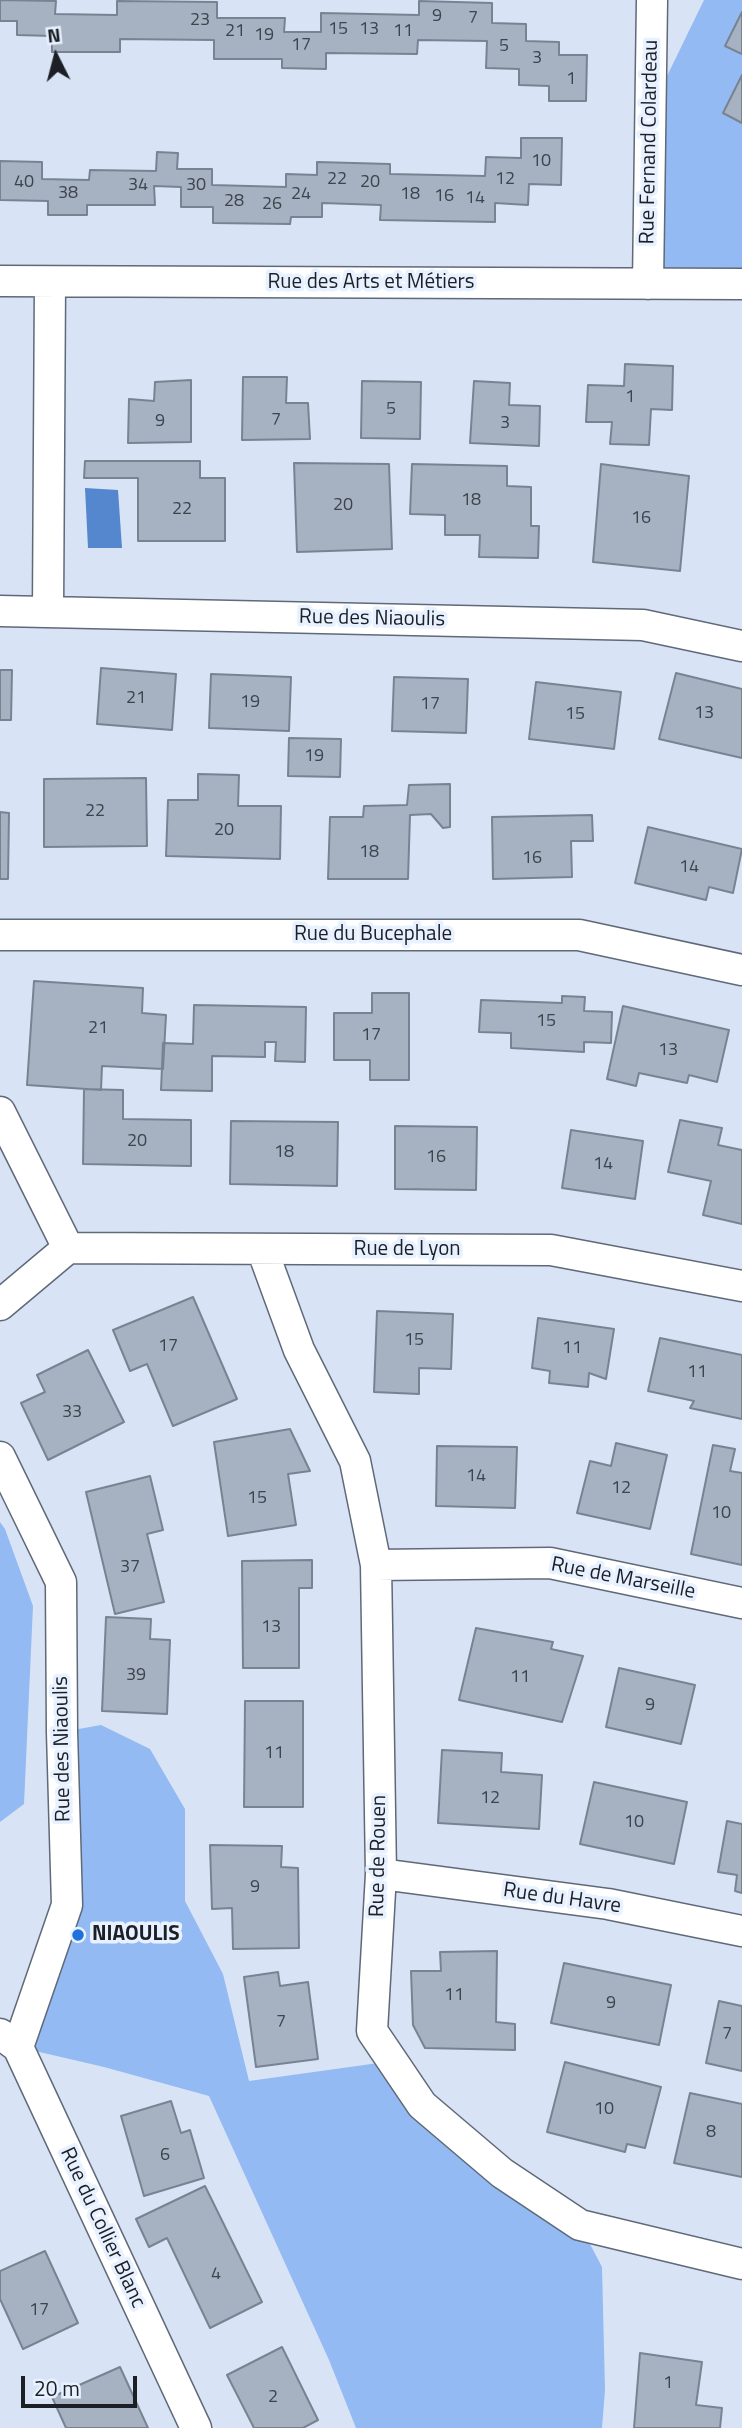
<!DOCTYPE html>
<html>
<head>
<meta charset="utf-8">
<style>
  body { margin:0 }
  #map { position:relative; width:742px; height:2428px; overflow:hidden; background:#d8e4f5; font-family:"Titillium Web",sans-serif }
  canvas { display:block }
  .north { position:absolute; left:21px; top:21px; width:70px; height:70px; -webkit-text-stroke:5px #e7f1ff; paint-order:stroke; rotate:354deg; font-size:19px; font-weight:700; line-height:28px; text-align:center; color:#1c2026 }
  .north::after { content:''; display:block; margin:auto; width:24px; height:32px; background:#1c2026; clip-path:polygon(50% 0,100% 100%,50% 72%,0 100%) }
  .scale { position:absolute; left:21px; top:2376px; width:116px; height:32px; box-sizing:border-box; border:4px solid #1c2026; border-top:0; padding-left:9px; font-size:21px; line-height:24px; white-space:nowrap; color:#1c2026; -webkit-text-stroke:5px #e7f1ff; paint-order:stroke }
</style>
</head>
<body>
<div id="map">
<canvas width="742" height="2428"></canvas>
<div class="north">N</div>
<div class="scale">20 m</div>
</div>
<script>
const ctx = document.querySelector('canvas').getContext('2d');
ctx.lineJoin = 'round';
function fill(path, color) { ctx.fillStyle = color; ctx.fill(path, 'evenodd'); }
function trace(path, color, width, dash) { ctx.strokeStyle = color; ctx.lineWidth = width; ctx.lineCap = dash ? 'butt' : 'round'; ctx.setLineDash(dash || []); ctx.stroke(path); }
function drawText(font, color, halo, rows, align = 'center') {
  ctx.font = font + ' "Titillium Web",sans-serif'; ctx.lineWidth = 7; ctx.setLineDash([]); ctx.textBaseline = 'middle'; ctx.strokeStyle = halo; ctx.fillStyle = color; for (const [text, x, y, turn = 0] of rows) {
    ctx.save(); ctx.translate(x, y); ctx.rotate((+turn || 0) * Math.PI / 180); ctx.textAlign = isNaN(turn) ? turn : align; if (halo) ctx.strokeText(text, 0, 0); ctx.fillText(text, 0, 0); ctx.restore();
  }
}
fill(new Path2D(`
  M704,0H742V284H648L650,111Z
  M0,1522L5,1529L33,1606L24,1804L0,1822Z
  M101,1725L150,1749L185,1809V1901L223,1974L249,2081L393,2061L580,2225L602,2267L605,2390L602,2428H356L329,2360L209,2096L104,2067L18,2047L67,1905L62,1732Z`), '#93baf2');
fill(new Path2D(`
  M85,488L118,490L122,548H88Z`), '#5487ce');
const building = new Path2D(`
  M0,0L56,1L55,14L117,15V1L217,2V18H285L284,32H321V13L419,15V1L492,3V23L526,24V41L559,42V55H587L586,101H549V86L519,85V69L486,68L487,41L418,40L417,54L326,53V69L282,68V59H214V40L120,39V52H52V36L17,35V21H0Z
  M742,12V54L725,46Z
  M742,75V123L723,113Z
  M521,138H562L561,185L529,184L528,205L495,203V222L380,220L381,205L322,203V217H291L290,224L213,223V207H181V187L154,186L155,205H87V215H48V201L0,200V161L42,162V179L89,180L90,170L156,171L157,152L178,153L177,169H212V185L286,187V174L317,175V162L390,164V174L485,176L486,157L521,158Z
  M625,364L673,366L672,410L651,409L649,445L610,444L612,422H586L588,385L624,386Z
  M243,377H287L286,403H308L310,439L242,440Z
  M191,380V442L128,443L129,399L154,401L155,382Z
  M362,381L421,382L420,439L361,438Z
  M474,381L510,383L509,405L540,406L539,446L470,443Z
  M85,461H200V478H225V541H138V478H84Z
  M294,463L389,464L392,549L297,552Z
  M412,464L507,466V486L531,487V526H539L538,558L479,557L480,535H445V515L410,514Z
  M601,464L689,476L680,571L593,562Z
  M101,668L176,674L172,730L97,724Z
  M0,670H12L11,720H0Z
  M676,673L742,689V758L659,739Z
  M211,674L291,677L289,731L209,728Z
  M394,677L468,679L466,733L392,731Z
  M536,682L621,692L614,749L529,739Z
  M289,738L341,739L340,777L288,776Z
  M198,774L239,775L238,806H281L280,859L166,856L168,800H198Z
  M146,778L147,846L44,847V779Z
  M450,784V827L443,828L431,814L410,815L408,879H328L330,817H363L364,806L407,805L409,785Z
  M0,812L9,813L8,879H0Z
  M592,815L593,841H571L572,877L493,879L492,817Z
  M648,827L742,849L733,893L709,887L706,900L635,883Z
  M34,981L143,988L142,1013L166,1015L163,1069L102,1066L101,1090L27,1085Z
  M372,993H409V1080H370V1060H334V1013H372Z
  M562,996L585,997L584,1011L612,1012L611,1043L584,1042V1052L511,1048V1033L479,1032L481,1000L562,1003Z
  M194,1005L306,1007L305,1062L275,1061L276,1042H265V1057L212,1056V1091L161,1090L163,1043L193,1044Z
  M623,1006L729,1030L717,1082L689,1075L687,1083L639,1073L636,1086L607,1079Z
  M84,1089L123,1090V1119L191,1120V1166L83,1164Z
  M680,1120L722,1128L718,1145L742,1150V1224L703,1215L711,1181L668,1172Z
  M231,1121L338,1122L337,1186L230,1184Z
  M395,1126L477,1127L476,1190L395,1189Z
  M571,1130L643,1141L635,1199L562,1188Z
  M193,1297L237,1399L173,1426L147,1364L130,1371L113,1330Z
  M377,1311L453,1314L451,1369L419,1368V1394L374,1392Z
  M538,1318L614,1329L606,1379L589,1373L588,1387L549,1383L550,1371L532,1368Z
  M660,1338L742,1355V1419L690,1408L694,1401L648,1391Z
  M88,1350L124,1422L48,1460L21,1403L45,1392L37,1375Z
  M290,1429L310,1471L288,1474L296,1525L228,1536L214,1442Z
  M616,1443L667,1455L650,1529L577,1513L590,1461L611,1466Z
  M713,1445L735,1449L730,1471L742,1473V1565L691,1554Z
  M437,1446L517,1447L515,1508L436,1506Z
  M150,1476L163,1530L147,1534L164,1602L115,1614L86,1492Z
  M312,1560V1588H299V1668H243L242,1561Z
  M106,1617L151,1619L150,1639L170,1640L167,1714L102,1711Z
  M476,1628L553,1642L551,1649L583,1656L562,1722L459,1700Z
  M619,1668L695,1685L681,1744L606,1727Z
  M245,1701H303V1807H244Z
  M442,1750L502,1753L501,1772L542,1775L539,1829L438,1823Z
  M594,1782L687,1802L674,1864L580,1844Z
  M727,1821L742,1824V1893L735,1891L737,1875L718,1872Z
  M210,1845L282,1846L281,1867L298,1868L299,1948L233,1949L232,1908L212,1909Z
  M497,1951L496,2022L515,2024V2050L425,2048L413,2025L411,1971H441L440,1952Z
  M564,1963L671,1985L659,2045L551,2023Z
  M278,1972L280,1986L308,1982L318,2059L256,2067L244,1977Z
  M719,2001L742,2006V2071L706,2063Z
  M565,2062L661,2087L645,2148L627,2144L625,2152L547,2132Z
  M690,2093L742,2104V2177L674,2163Z
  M171,2101L181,2133L190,2130L204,2178L144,2196L121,2116Z
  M205,2186L262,2302L210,2328L167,2238L149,2247L136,2219Z
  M45,2251L78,2323L23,2349L0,2299V2271Z
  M282,2347L318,2420L303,2428H254L227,2375Z
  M640,2353L702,2362L696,2405L722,2408L720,2428H634Z
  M120,2367L148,2428H66L52,2397Z`);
fill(building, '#a6b2c2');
trace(building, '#788392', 2);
const minor = new Path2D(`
  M0,281L742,284
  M648,284L652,0
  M0,611L643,625L742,646
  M48,611L50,282
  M0,935H579L742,970
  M0,1112L68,1248L0,1305
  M68,1248L551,1250L742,1286
  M262,1249L299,1350L355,1461L376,1565L381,1874L372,2031L422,2105L502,2173L580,2225L742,2264
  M0,1457L61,1582L62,1732L67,1905L18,2047
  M376,1565L550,1563L742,1603
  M381,1874L608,1904L742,1931
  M0,2034L18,2047L196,2428`);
trace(minor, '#5f6978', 33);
trace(minor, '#fff', 30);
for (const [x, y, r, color] of [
  [78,1935,7,"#1e70db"]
]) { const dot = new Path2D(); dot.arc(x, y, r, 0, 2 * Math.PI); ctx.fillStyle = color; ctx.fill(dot); trace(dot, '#e7f1ff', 2.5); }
drawText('18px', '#3e444d', null, [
  ["9",437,17],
  ["7",473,19],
  ["23",200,21],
  ["15",338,30],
  ["13",369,30],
  ["21",235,32],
  ["11",403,32],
  ["19",264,36],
  ["17",301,46],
  ["5",504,47],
  ["3",537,59],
  ["1",571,80],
  ["10",541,162],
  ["22",337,180],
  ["12",505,180],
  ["40",24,183],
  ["20",370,183],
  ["34",138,186],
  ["30",196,186],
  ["38",68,194],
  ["24",301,195],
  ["18",410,195],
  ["16",444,197],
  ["14",475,199],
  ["28",234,202],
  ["26",272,205],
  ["1",630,398],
  ["5",391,410],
  ["7",276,421],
  ["9",160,422],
  ["3",505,424],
  ["18",471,501],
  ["20",343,506],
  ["22",182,510],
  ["16",641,519],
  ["21",136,699],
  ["19",250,703],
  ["17",430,705],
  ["13",704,714],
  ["15",575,715],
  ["19",314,757],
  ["22",95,812],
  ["20",224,831],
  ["18",369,853],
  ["16",532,859],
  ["14",689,868],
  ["15",546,1022],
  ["21",98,1029],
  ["17",371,1036],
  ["13",668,1051],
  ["20",137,1142],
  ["18",284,1153],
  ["16",436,1158],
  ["14",603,1165],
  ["15",414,1341],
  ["17",168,1347],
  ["11",572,1349],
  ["11",697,1373],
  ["33",72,1413],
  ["14",476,1477],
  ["12",621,1489],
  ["15",257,1499],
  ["10",721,1514],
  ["37",130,1568],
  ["13",271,1628],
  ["39",136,1676],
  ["11",520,1678],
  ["9",650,1706],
  ["11",274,1754],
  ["12",490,1799],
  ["10",634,1823],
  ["9",255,1888],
  ["11",454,1996],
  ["9",611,2004],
  ["7",281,2023],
  ["7",727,2035],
  ["10",604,2110],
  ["8",711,2133],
  ["6",165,2156],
  ["4",216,2275],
  ["17",39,2311],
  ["1",668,2384],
  ["2",273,2398]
]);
drawText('21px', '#1c2026', '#e7f1ff', [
  ["Rue Fernand Colardeau",650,142,-89],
  ["Rue des Arts et Métiers",371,283],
  ["Rue des Niaoulis",372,619,1],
  ["Rue du Bucephale",373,935],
  ["Rue de Lyon",407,1250],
  ["Rue de Marseille",623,1579,11],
  ["Rue des Niaoulis",63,1749,-91],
  ["Rue de Rouen",379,1856,-89],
  ["Rue du Havre",562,1899,8],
  ["Rue du Collier Blanc",102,2228,65]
]);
drawText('bold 21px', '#1c2026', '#e7f1ff', [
  ["NIAOULIS",92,1935]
], 'left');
</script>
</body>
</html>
